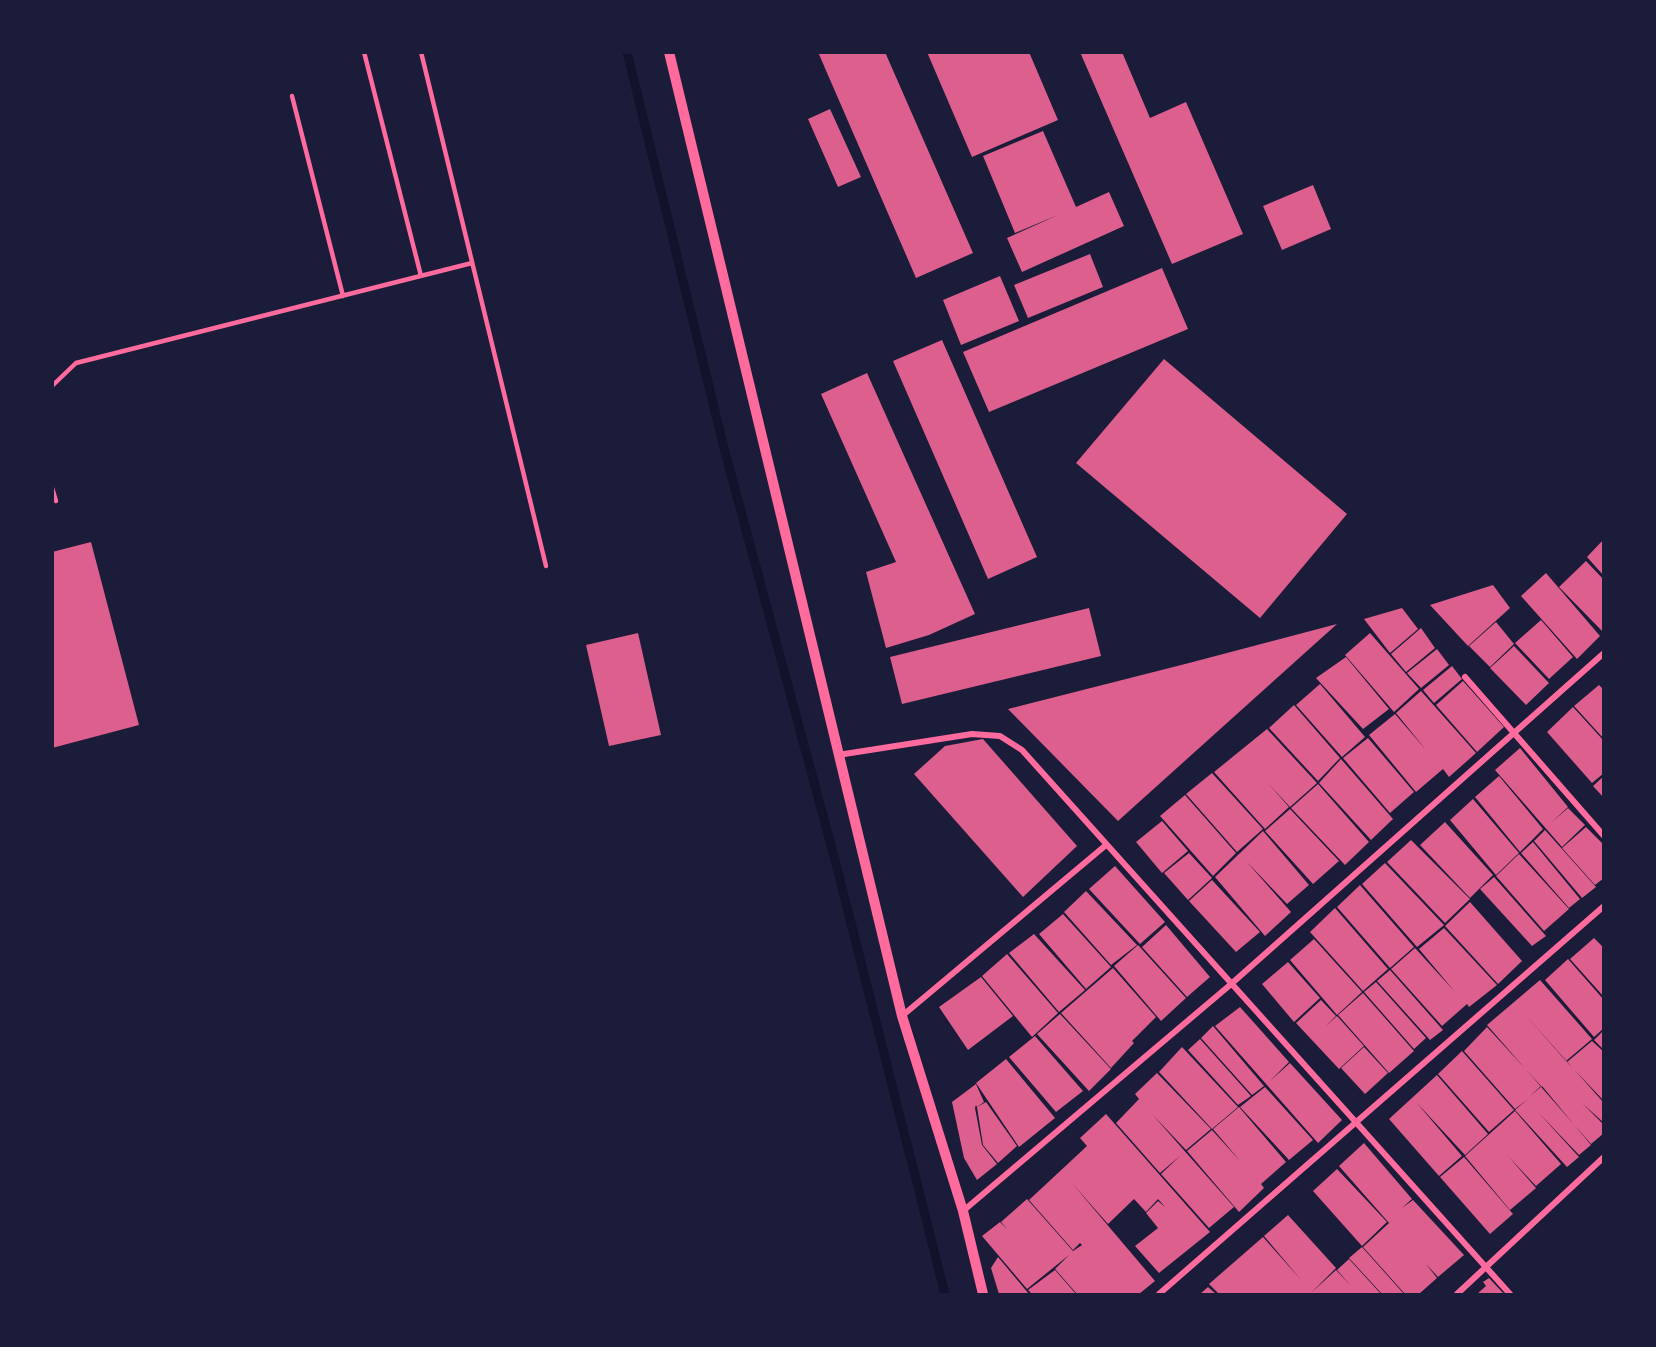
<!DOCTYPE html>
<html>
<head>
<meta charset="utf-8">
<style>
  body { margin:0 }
  #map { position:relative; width:1656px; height:1347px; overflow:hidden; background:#1b1b3a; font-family:"Archivo Narrow",sans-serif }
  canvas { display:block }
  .frame { position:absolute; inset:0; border:54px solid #1b1b3a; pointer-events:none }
</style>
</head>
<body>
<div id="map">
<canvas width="1656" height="1347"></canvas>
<div class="frame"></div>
</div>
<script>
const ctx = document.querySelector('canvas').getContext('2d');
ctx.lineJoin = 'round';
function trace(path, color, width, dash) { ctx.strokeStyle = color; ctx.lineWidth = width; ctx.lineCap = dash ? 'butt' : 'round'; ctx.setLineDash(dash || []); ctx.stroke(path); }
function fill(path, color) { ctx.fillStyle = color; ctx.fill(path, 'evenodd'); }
trace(new Path2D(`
  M627,52L725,452L835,860L945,1294`), '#12122b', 9);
fill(new Path2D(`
  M818,52H885L973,253L916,278Z
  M927,52H1029L1058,120L972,157Z
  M1080,52H1122L1150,118L1186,102L1243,234L1172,264Z
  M830,109L861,177L838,187L808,119Z
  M1043,131L1076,207L1109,192L1124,226L1022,272L1007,238L1058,215L1015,233L983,156Z
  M1313,185L1331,229L1282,250L1263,206Z
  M1090,254L1103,287L1028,318L1014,285Z
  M1162,268L1188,329L989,412L963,352Z
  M1000,276L1019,321L961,345L943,300Z
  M942,340L1037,557L988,579L893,361Z
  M1164,359L1347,514L1260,618L1076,463Z
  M867,373L975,614L929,635L886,648L866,572L896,562L821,394Z
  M1604,539V576L1587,557Z
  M91,542L139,725L52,748V552Z
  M1586,561L1604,580V633L1559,587Z
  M1546,573L1600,636L1577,659L1521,596Z
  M1493,585L1510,608L1468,646L1430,605Z
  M1089,608L1101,656L902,704L890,657Z
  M1402,608L1418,629L1390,653L1364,619Z
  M1541,620L1573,657L1549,679L1515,643Z
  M1496,622L1514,644L1490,667L1469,646Z
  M1337,624L1118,821L1008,709L1189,663Z
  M1421,628L1435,648L1406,672L1391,654Z
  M638,633L661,735L609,746L586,645Z
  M1370,633L1419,689L1394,712L1345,655Z
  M1514,646L1549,683L1526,705L1490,668Z
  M1437,649L1449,665L1421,688L1407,673Z
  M1346,657L1389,709L1363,729L1316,678Z
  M1452,666L1462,679L1434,703L1423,690Z
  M1463,681L1504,727L1477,752L1436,705Z
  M1320,684L1365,737L1342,757L1296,705Z
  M1599,685L1604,690V739L1574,706Z
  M1421,691L1476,753L1449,777L1443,769L1416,792L1369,735L1395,714L1426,750L1396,713Z
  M1294,705L1340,758L1318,781L1269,728Z
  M1573,707L1604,741V773L1592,783L1547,732Z
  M1267,729L1317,783L1290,807L1267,782L1289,807L1265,829L1214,772Z
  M1368,738L1414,792L1390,813L1343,758Z
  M983,739L1077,846L1023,897L914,774L945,746Z
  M1520,748L1568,807L1551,823L1568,808L1585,825L1562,847L1495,770Z
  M1341,759L1393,819L1371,840L1319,783Z
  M1212,773L1263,829L1237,852L1186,794Z
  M1499,776L1543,829L1520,852L1475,797Z
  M1604,776V798L1593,786Z
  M1318,784L1369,842L1345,865L1291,808Z
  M1185,795L1236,853L1213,876L1160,816Z
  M1473,799L1519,853L1496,875L1450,820Z
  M1290,809L1339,861L1313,884L1265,831Z
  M1162,821L1188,851L1162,873L1136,842Z
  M1445,822L1493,875L1470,898L1420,845Z
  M1586,827L1604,845V878L1595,885L1562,848Z
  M1545,830L1596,887L1582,898L1534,841Z
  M1263,831L1309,885L1287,904L1246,861L1291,912L1265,936L1215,877Z
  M1411,840L1470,899L1445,923L1387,862Z
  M1533,842L1580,899L1569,908L1521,853Z
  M1189,853L1212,878L1188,900L1164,873Z
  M1519,854L1569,909L1544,931L1496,876Z
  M1385,863L1444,925L1417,947L1362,884Z
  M1115,866L1165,922L1140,944L1089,889Z
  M1494,877L1546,936L1532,946L1480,889Z
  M1212,880L1260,932L1236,952L1189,901Z
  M1360,885L1414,947L1390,968L1337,907Z
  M1086,891L1137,945L1111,965L1064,912Z
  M1470,902L1522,961L1498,984L1445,926Z
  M1335,908L1388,969L1363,991L1310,932Z
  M1063,914L1111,967L1086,989L1039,934Z
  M1166,925L1210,977L1187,997L1142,947Z
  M1444,928L1497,985L1469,1007L1467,1004L1442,1026L1391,969L1415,948L1455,992L1419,949Z
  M1034,934L1085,990L1059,1012L1009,953Z
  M1594,938L1604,948V997L1570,959Z
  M1314,939L1362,992L1337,1015L1290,960Z
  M1138,945L1186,998L1161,1021L1114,966Z
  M1007,954L1058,1013L1032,1037L982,976Z
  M1568,959L1604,1000V1028L1594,1037L1545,980Z
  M1288,962L1320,998L1294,1022L1262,984Z
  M1113,968L1156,1017L1132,1041L1134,1043L1111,1068L1061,1013Z
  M1390,970L1443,1030L1430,1040L1377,981Z
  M981,977L1013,1016L968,1050L939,1007Z
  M1540,980L1592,1039L1566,1061L1521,1010L1604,1103V1123L1582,1103L1604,1125V1133L1591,1144L1487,1025Z
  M1376,982L1426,1038L1414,1049L1364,992Z
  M1363,993L1414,1051L1389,1073L1338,1015Z
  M1321,1000L1336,1016L1325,1027L1337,1016L1364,1046L1339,1069L1296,1023Z
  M1240,1007L1289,1062L1270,1081L1290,1063L1342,1120L1318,1143L1215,1026Z
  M1060,1014L1111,1069L1089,1091L1037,1034Z
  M1213,1026L1264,1086L1252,1095L1201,1038Z
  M1487,1027L1541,1086L1529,1097L1542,1086L1591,1145L1579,1155L1537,1111L1579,1157L1567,1167L1515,1110L1528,1099L1515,1109L1464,1051Z
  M1604,1030V1050L1594,1040Z
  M1035,1036L1083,1091L1056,1112L1009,1057Z
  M1200,1039L1251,1096L1238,1105L1188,1050Z
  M1592,1041L1604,1052V1101L1567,1062Z
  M1182,1047L1238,1107L1212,1129L1159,1072Z
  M1364,1047L1388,1073L1365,1094L1341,1068Z
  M1462,1051L1514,1110L1489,1132L1438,1074Z
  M1006,1059L1055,1118L1019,1147L976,1083Z
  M1157,1073L1211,1129L1186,1150L1152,1114L1234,1207L1209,1228L1161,1174L1181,1155L1160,1173L1116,1123L1139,1099L1135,1094Z
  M1437,1075L1488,1134L1465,1155L1416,1102L1462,1156L1439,1176L1389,1119Z
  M976,1084L984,1102L977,1107L976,1105L975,1108L982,1145L997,1164L977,1180L964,1158L952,1102Z
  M1265,1087L1313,1140L1289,1160L1240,1107Z
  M986,1102L1017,1146L998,1163L983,1145L977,1107Z
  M1239,1107L1286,1162L1261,1184L1264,1188L1239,1212L1187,1151L1212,1130L1241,1162L1213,1129Z
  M1515,1111L1561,1164L1536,1186L1508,1156L1536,1188L1510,1210L1465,1156Z
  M1106,1114L1210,1232L1159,1273L1135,1246L1158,1228L1146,1213L1158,1201L1165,1207L1158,1199L1146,1212L1134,1199L1108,1224L1071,1182L1155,1281L1139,1294H1077L1055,1269L1069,1255L1027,1289L982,1236L1000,1222L1007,1229L1001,1222L1027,1199L1073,1251L1082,1245L1080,1243L1073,1250L1029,1200L1087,1146L1080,1138Z
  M1364,1143L1412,1199L1402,1208L1413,1200L1464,1255L1438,1277L1426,1264L1437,1278L1419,1294H1405L1363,1247L1389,1223L1339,1166Z
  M1464,1157L1513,1214L1490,1234L1440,1177Z
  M1337,1169L1387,1222L1362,1246L1313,1191Z
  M1288,1215L1336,1268L1311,1293L1336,1270L1351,1286L1337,1270L1349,1259L1381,1294H1219L1209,1284L1263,1237L1302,1281L1264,1236Z
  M1362,1247L1404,1294H1382L1349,1258Z
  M998,1257L1029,1294H999L991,1268Z
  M1055,1270L1076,1294H1032L1028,1290Z
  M1489,1278L1504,1294H1477L1486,1286L1483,1282Z
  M1208,1287L1216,1294H1200Z`), '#dd5f8e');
trace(new Path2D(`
  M364,52L421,276
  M421,52L546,566
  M292,96L343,296
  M52,386L76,363L472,263
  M52,488L56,501`), '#ff6b9d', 4.5);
trace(new Path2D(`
  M1465,677L1604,836
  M838,755L972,734L1000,736L1022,750L1510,1294
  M902,1016L1106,845
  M963,1211L1230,985L1604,653
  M1159,1294L1604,906
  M1457,1294L1604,1157`), '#ff6b9d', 6);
trace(new Path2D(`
  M669,52L902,1016L963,1211L983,1294`), '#ff6b9d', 10);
</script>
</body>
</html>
